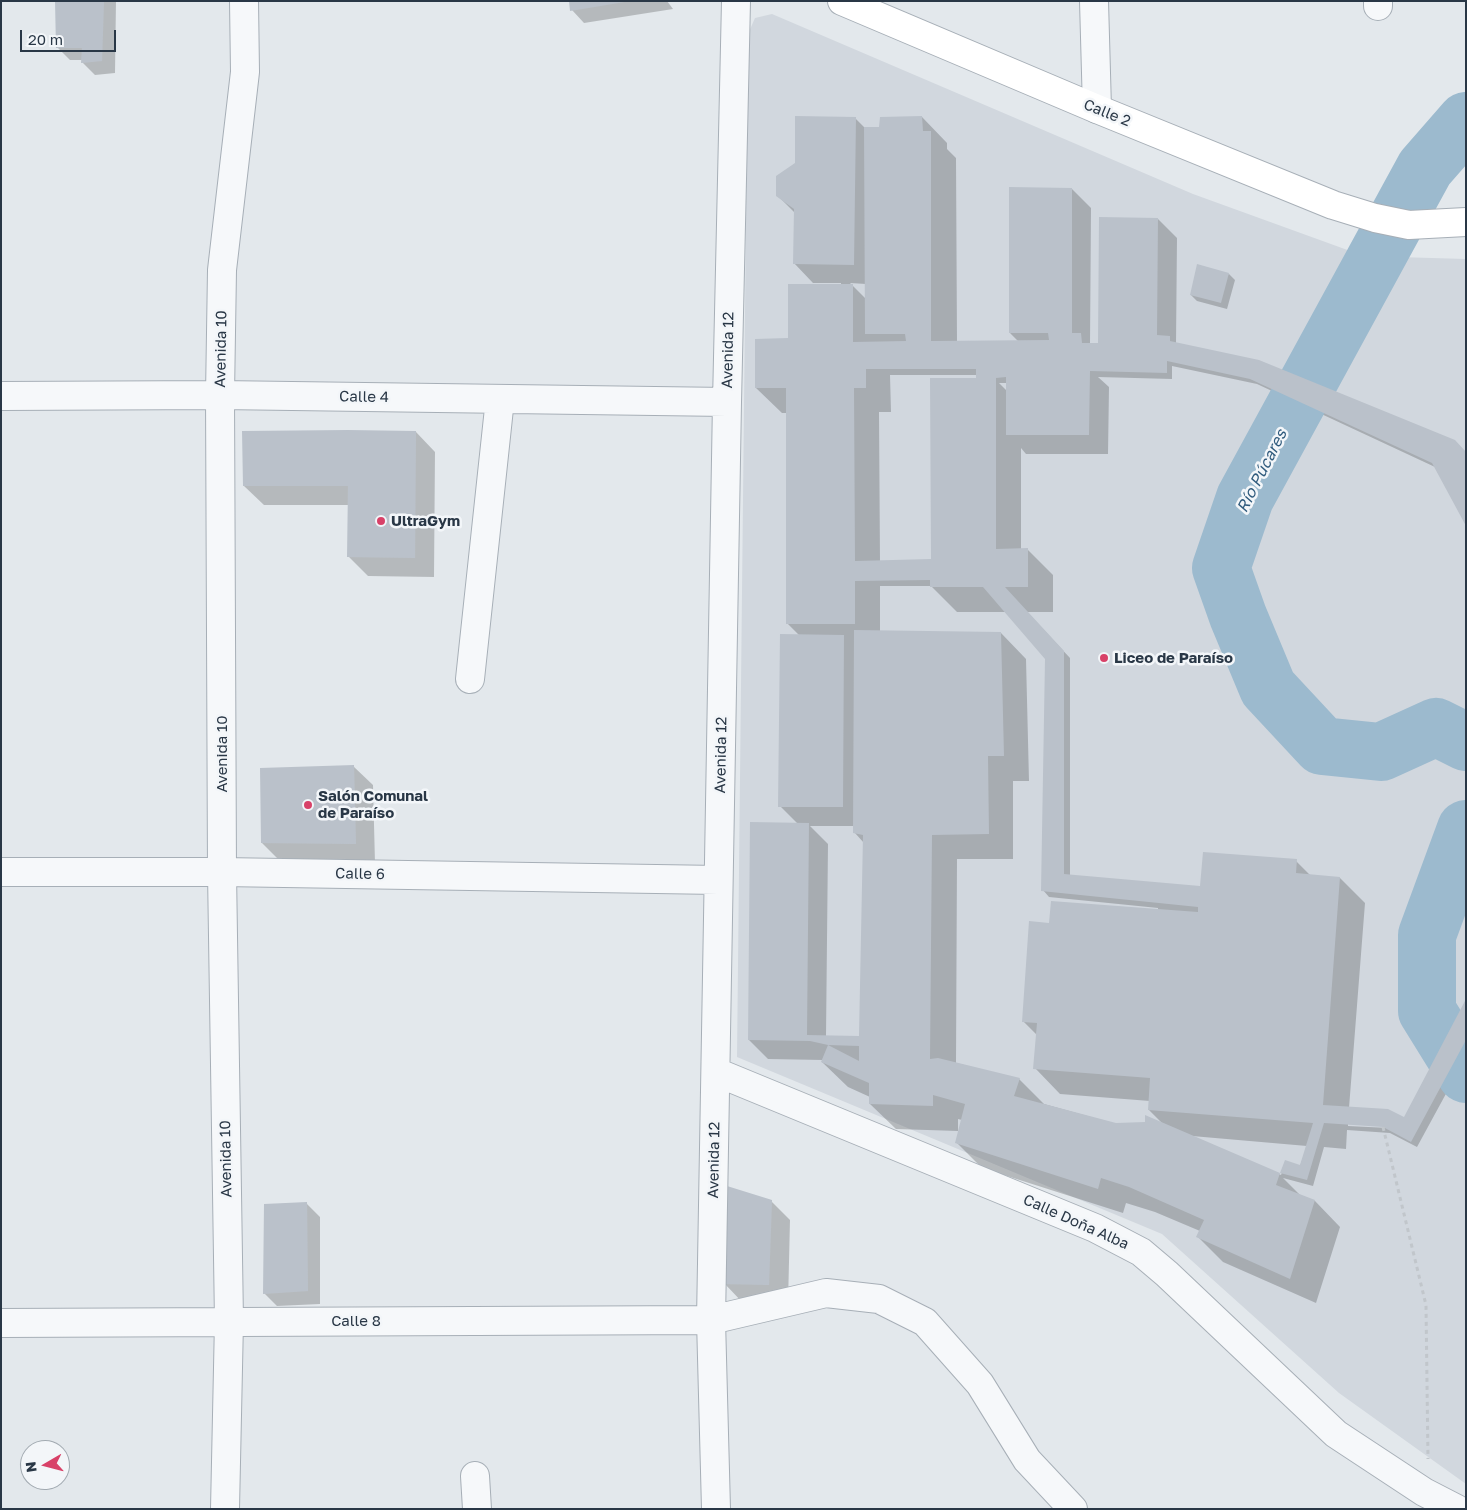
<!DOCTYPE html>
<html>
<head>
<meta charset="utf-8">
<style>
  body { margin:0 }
  #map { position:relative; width:1467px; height:1510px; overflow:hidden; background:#e3e8ec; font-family:"Golos Text",sans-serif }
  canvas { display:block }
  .frame { position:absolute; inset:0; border:2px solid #293746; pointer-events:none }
  .north { position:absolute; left:20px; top:1440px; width:50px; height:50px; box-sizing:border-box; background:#f3f6f9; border:1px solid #a2aab1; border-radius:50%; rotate:262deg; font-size:14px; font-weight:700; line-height:20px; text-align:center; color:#293746 }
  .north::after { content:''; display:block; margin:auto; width:18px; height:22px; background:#d84168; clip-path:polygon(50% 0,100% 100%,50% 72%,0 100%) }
  .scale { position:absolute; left:20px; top:30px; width:96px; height:22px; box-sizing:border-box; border:2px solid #293746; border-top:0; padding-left:6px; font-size:15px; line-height:18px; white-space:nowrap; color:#293746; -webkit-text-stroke:4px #f3f6f9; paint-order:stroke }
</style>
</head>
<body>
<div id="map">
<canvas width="1467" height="1510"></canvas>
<div class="frame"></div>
<div class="north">N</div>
<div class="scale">20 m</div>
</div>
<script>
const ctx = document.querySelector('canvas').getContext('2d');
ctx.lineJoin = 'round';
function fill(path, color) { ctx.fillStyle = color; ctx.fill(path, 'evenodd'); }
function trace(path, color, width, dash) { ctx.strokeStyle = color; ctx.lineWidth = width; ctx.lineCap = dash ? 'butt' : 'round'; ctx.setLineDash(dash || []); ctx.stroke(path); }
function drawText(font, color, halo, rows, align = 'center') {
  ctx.font = font + ' "Golos Text",sans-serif'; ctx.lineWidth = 5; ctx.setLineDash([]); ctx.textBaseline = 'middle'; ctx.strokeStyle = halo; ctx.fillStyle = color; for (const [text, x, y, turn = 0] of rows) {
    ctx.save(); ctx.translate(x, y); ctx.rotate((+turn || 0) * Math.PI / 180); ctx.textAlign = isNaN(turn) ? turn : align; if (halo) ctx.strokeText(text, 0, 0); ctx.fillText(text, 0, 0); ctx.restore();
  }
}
fill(new Path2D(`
  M772,14L1193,194L1364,256L1466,259V1484L1339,1393L1162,1234L737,1057L748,34L755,18Z`), '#d1d7de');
fill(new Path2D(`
  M56,1H116L115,73L95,75L82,62V60H70L57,47Z
  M570,1H667L673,9L584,23L572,10Z
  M922,117L947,143V149L956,158L957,342H1019L1010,333L1072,189L1091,208L1090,344H1099L1158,219L1177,238L1176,344L1454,441L1435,467L1257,384L1172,366V379L1098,377L1109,387L1108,454H1026L1021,448V550H1028L1053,575V612H1027L1070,658V876L1201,887L1296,861L1311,876L1340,878L1365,903L1349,1108L1404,1119L1466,1002V1057L1417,1147L1390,1133L1347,1130L1346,1149L1324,1147L1313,1186L1283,1178L1301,1196L1315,1201L1340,1227L1316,1303L1223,1262L1198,1237L1200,1231L1155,1212L1126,1203L1123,1213L982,1168L956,1142L962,1120L958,1119V1131L896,1129L870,1104V1097L848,1087L822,1062L823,1060L768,1059L749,1040L798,824L780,806L799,635L787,623V413H782L756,388L789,340L841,286V283H813L794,263L795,213L777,195L796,164L855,118L865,128H881ZM850,283L866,284V299ZM890,375H977L931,561L880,562L879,412H891ZM999,383H1008L1007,391ZM880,586H931L957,612H1006L1047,659L1043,890L1049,897L1158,908V910L1050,924L1023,1021L1037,1035L1035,1068L1060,1094L1150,1101L1149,1110L1164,1125L1116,1124L1044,1104L1019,1079L956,1063L957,859H1013V781H1029L1026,659L1001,633L880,632ZM810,826H855V833L864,843L861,1039L826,1036L828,844ZM1348,1124L1389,1126V1128L1348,1126ZM1192,1136L1307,1146L1300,1166L1286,1162L1281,1175Z
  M1229,274L1235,280L1227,309L1197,301L1191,295Z
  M416,432L435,452L434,577L368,576L349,557V505H264L244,486Z
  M353,766L373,785L375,863L281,862L262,843Z
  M771,1201L790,1220L788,1304L743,1303L724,1283Z
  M307,1204L320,1217V1304L277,1306L264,1293Z`), '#0003');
trace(new Path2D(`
  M1466,121L1425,168L1245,498L1221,568L1238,616L1268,688L1322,746L1381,752L1436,727L1466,742
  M1466,829L1427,935V1011L1466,1074`), '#9cbace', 58);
fill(new Path2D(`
  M55,1H104L102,61L81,63L82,48H56Z
  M569,1H624V2L570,11Z
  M795,116L856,117L854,265L793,264L794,209L776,196V176L795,163Z
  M922,116L923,131H931V341L1049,340L1048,333H1009V187L1072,188V333H1081L1082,343H1098L1099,217L1158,218L1157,335L1170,336V341L1259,360L1455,440L1466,452V526L1432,463L1250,379L1167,361V373L1090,371L1089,435H1006V377L996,378V549L1028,548V587H1005L1064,651V874L1200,886L1203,852L1297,859L1296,873L1340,877L1323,1105L1388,1109L1404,1117L1466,999V1040L1411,1142L1383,1127L1324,1123L1307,1180L1280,1173L1285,1160L1300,1165L1313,1123L1148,1110L1150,1078L1033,1069L1037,1023L1022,1022L1029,921L1049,923L1051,901L1198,912V907L1041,891L1045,659L983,587H930V580L855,581V624H786V388H755V339L788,338V284H853V342L906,341L905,334H865L864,127H879L880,117ZM866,369H976V378H930L931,559L855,561L854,388H866Z
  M1197,264L1229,273L1221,303L1190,295Z
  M348,430L416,431L415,558L347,557L348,486H243L242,431Z
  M854,630L1001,632L1004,756H988L989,834L932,835L930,1059L938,1058L1020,1078L1014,1096L1116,1123L1145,1122V1115L1280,1173L1276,1185L1315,1200L1290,1279L1196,1237L1204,1220L1129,1187L1101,1178L1098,1189L955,1143L965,1104L933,1095V1106L869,1104V1083L821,1062L828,1045L859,1061V1046L828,1045L810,1041L748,1040L750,822L809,823L807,1035L859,1036L863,835L853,833Z
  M780,634L844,635L843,807H778Z
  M354,765L356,844L261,843L260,768Z
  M727,1186L772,1200L769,1285L722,1284Z
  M307,1202L308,1291L263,1294L264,1204Z`), '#bac1ca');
const street = new Path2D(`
  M1094,1L1097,109
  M1378,1V6
  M1,396L220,395L727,402
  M470,679L500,399
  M1,872H222L718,880
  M716,1072L1095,1228L1141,1252L1167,1274L1336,1434L1424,1492L1457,1509
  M1,1323L711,1320L826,1293L879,1299L925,1322L980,1384L1027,1460L1073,1509
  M475,1476L477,1509
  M225,1509L229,1321L222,872L220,395L222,270L245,72L244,1
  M716,1509L711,1320L727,402L736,1`);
const secondary = new Path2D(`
  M842,1L1097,109L1333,205L1375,218L1409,225L1466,222`);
trace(street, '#a7afb7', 30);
trace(secondary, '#a7afb7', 30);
trace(new Path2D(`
  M1383,1127L1426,1305L1428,1459`), '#c1c6cb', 3, [4, 4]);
trace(street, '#f6f8fa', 28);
trace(secondary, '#fff', 28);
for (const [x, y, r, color] of [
  [381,521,5,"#d84168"],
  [1104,658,5,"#d84168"],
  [308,805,5,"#d84168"]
]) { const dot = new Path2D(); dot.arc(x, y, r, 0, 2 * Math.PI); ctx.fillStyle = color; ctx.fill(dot); trace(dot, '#f3f6f9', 2); }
drawText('15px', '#293746', '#f3f6f9', [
  ["Calle 2",1107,113,22],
  ["Avenida 10",221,349,-89],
  ["Avenida 12",728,350,-89],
  ["Calle 4",364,397,1],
  ["Avenida 10",222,754,-90],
  ["Avenida 12",721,755,-89],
  ["Calle 6",360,874,1],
  ["Avenida 10",226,1159,-91],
  ["Avenida 12",714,1160,-89],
  ["Calle Doña Alba",1076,1222,24],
  ["Calle 8",356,1321]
]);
drawText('bold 15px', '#293746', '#f3f6f9', [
  ["UltraGym",391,521],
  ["Liceo de Paraíso",1114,658],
  ["Salón Comunal",318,796],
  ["de Paraíso",318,813]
], 'left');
drawText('italic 16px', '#305b7d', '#f3f6f9', [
  ["Río Púcares",1262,471,-63]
]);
</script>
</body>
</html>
